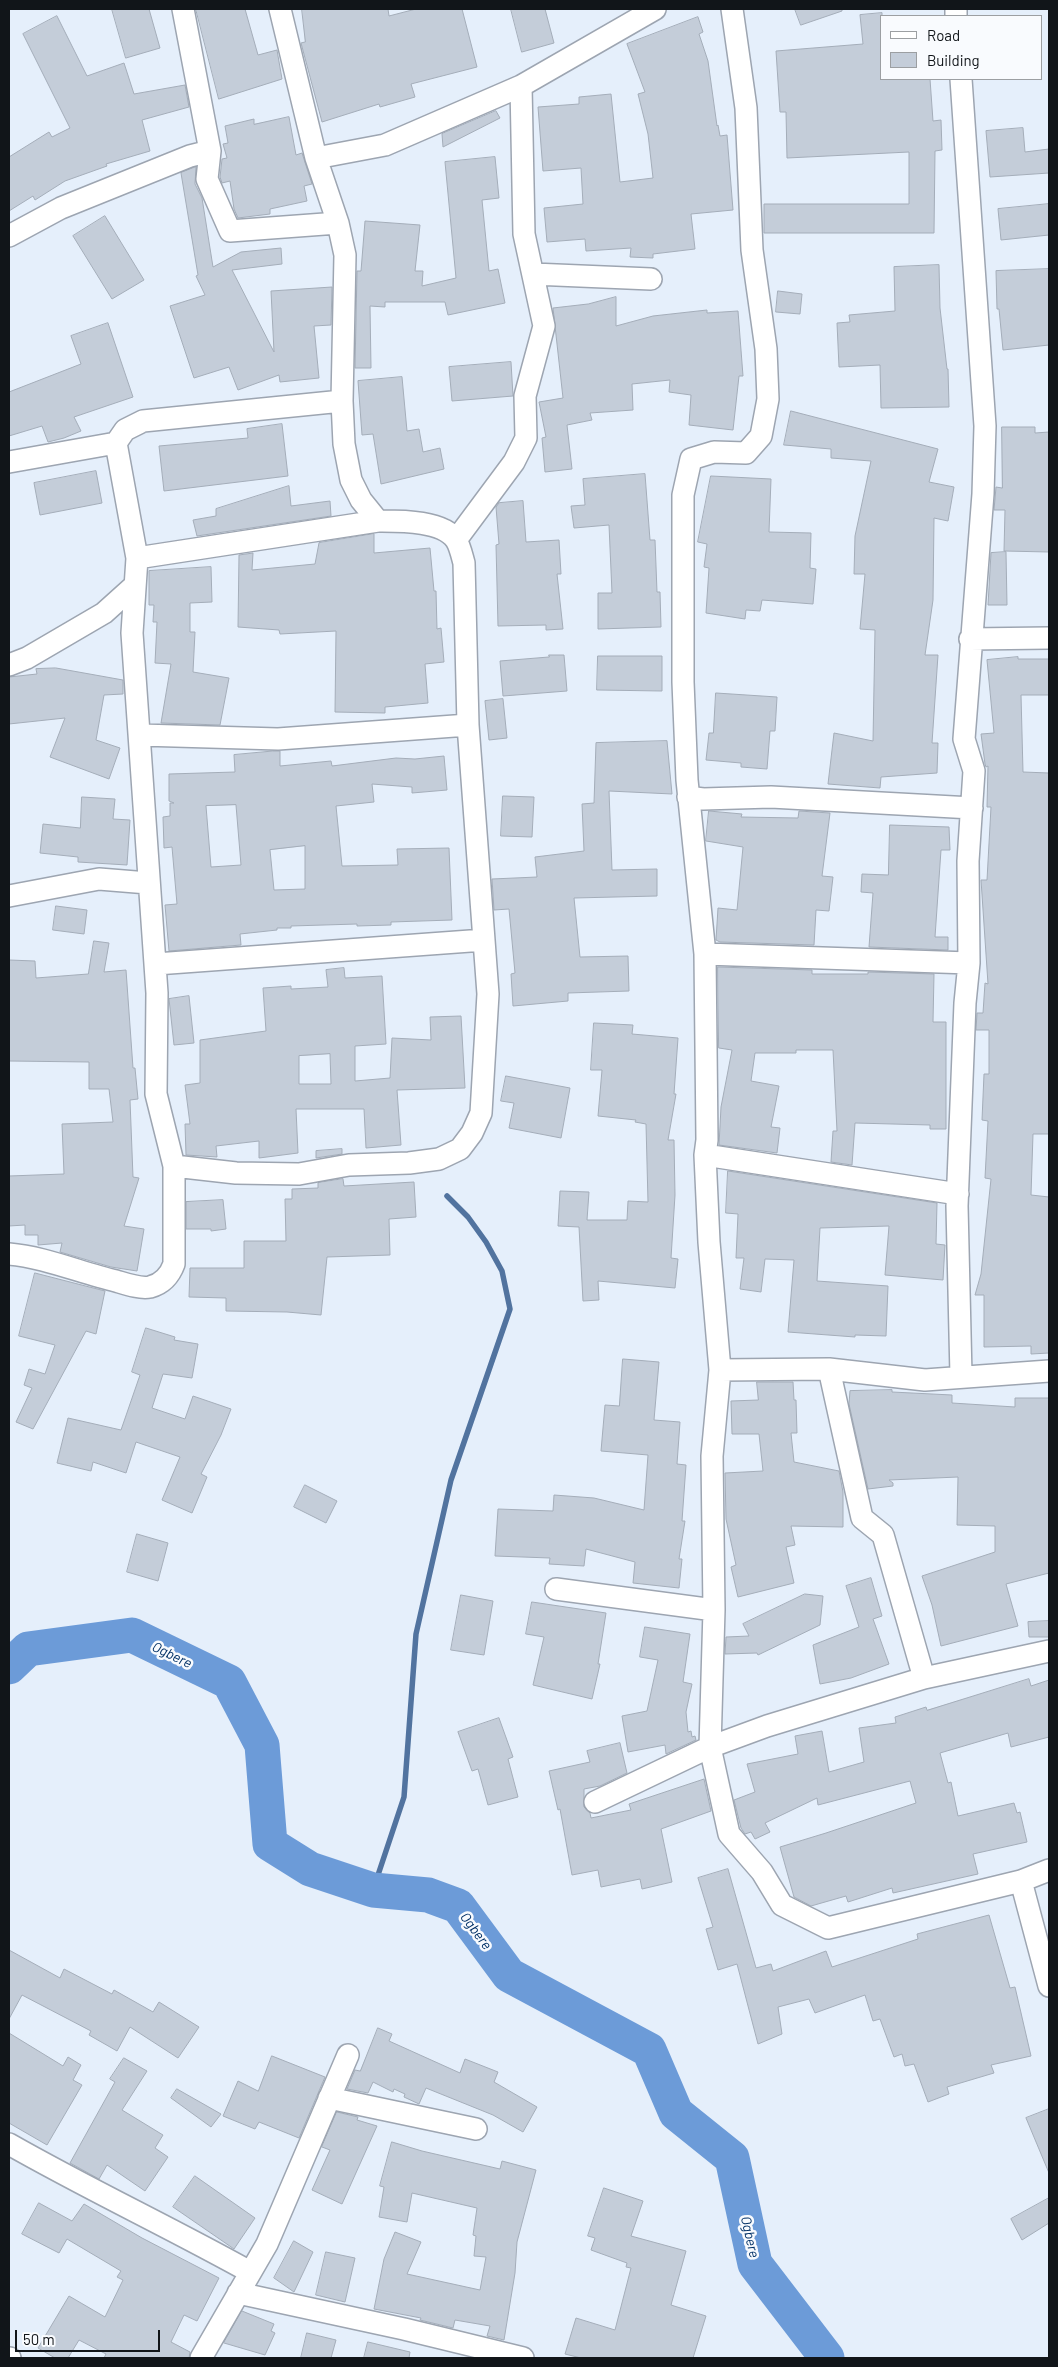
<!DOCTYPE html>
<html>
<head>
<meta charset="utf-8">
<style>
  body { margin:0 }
  #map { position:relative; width:1058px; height:2367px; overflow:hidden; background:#e5effb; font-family:Barlow,sans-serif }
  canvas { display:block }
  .frame { position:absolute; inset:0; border:10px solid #111519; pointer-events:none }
  .legend { position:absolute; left:880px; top:15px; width:162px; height:65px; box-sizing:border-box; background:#f9fbfe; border:1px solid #9c9fa2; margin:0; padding:6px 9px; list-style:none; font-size:15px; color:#111519 }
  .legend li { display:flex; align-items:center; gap:10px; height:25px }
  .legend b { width:25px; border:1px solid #9c9fa2 }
  .scale { position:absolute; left:15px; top:2330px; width:145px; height:22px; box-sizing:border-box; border:2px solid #111519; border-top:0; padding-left:6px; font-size:15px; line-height:18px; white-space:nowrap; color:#111519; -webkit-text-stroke:4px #f9fbfe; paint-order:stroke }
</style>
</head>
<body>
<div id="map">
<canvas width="1058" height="2367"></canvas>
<div class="frame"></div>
<ul class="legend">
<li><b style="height:6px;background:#fff"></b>Road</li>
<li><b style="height:14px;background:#c4cdd9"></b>Building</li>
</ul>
<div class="scale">50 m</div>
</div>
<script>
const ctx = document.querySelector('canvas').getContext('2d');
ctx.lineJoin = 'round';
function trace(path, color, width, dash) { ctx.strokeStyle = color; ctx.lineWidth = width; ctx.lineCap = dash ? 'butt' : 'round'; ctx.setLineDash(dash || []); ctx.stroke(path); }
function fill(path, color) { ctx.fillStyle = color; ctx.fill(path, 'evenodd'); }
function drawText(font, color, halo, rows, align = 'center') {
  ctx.font = font + ' Barlow,sans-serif'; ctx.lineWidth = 5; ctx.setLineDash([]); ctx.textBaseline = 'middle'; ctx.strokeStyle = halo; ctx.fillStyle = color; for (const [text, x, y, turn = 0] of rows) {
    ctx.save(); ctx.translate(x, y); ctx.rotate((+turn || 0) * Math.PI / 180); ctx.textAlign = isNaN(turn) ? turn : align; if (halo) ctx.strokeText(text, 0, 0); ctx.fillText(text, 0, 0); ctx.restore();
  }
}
trace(new Path2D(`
  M373,1890L404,1797L416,1634L451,1480L510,1309L502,1271L486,1242L468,1217L447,1196`), '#51739f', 5.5);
trace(new Path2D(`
  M9,1667L28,1649L132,1635L229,1682L262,1745L270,1844L310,1869L373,1890L428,1895L458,1906L509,1975L649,2050L676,2113L732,2158L755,2264L827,2358`), '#6c9bd8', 35);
const building = new Path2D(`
  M112,9H149L160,48L126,58Z
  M196,9H245L258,55L277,50L282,79L219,99Z
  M302,9H388L389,16L416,9H462L477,67L411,84L415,97L380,107L379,104L322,122L301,43L305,42Z
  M511,9H545L554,43L522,52Z
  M795,9H842V11L801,25Z
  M882,13V79H930L933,121L941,120L942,150L935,151L934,233H764V204H909V152L787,158L786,112H780L776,51L863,44L860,15Z
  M57,16L87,76L124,63L134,94L185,85L189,107L142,120L150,151L106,164L107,166L65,181L35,200L33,196L9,211V157L49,132L52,137L70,128L23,34Z
  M698,17L703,32L699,34L708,61L717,126L718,125L720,136L727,135L733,210L691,214L695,249L653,254V258L630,257L631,248L586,251L585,239L547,242L544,208L583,204L581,168L543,171L538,107L579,104V97L611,94L620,182L653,178L648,134L638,94L645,92L627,44Z
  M496,111L500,118L443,147L442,134Z
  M289,117L296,155L302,153L312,184L304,186L307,201L270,209V214L238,218L234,209L230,181L222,183L220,177L222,159L227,158L223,144L228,143L225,126L254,119V124Z
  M1023,128L1025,152L1049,149V173L990,177L986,131Z
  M495,157L499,198L482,200L489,271L498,269L505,303L448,315L445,302H385V307L370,306L371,368H355L357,271H361L365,221L420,225L415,271H423L422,286L456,278L445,162Z
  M196,167L195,184L202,198L213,267L241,252L281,248L282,264L232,270L274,352L271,291L332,287L331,325L314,326L319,378L280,382L279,375L238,390L229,367L194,378L170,306L205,295L196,276L198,275L181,173Z
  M1049,204V235L1001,240L998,209Z
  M105,216L144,280L112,299L73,236Z
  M939,265L940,308L947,369H948L949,407L881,408L880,365L839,367L837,323L850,322L849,315L895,311L894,267Z
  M1049,269V345L1003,350L999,309H997L996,271Z
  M778,291L802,294L800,314L776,312Z
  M616,297V326L653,316L707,310V313L738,311L743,376H739L733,430L689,425L691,395L669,392L670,380L632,384L633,410L590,413L592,420L567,425L572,469L545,472L542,438L546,437L539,402L563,398L553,308L588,304Z
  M108,323L133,397L74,417L81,431L64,438L48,442L42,426L9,436V392L81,364L71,336Z
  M511,362L513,396L452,401L449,367Z
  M402,377L407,431L419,429L423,452L440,448L444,469L381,484L373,434L362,435L358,381Z
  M791,411L938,449L929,482L954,487L948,521L934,518L933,600L925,655H938L932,743H938L937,773L881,777L880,788L828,784L834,733L873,741L875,630L860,629L865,574H854L855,536L871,461L831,458V449L784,445Z
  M282,424L288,476L164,491L159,446L248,438L247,429Z
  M1002,427H1035V433L1049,432V552L1004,551L1005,510H994L996,487L1002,488Z
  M96,471L102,503L40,515L34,483Z
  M645,474L650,540H655L657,592H660L661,627L598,629V593H612L609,525L574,528L571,506L585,505L583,479Z
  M711,476L771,479L769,532L811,533L810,568L816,569L813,604L762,600L760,611L746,610L745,619L706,613L709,568L704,567L707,544L698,542Z
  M289,486L291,506L330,501L331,516L197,536L193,520L216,516V509Z
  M523,501L526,542L559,540L561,574H557L563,629L546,630V625L498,626L496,545L499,544L496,507L499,503Z
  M374,534V553L430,548L434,591H436L437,629L441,628L444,662L425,664L428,703L385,707V713L335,712L336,631L280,634L279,630L238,627L239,555L253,553L252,570L315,564L319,543Z
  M1006,552L1007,605H988L991,553Z
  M211,567L212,602L190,603V632H195L193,672L229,678L220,725L161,723L171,664L155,663L157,622H153L154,605H149V571Z
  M549,655H564L567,691L503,696L500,661L549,657Z
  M598,656H662V691L597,690Z
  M1018,657V659H1049V695H1021L1023,772L1049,773V1134H1033L1031,1195L1049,1197V1353L1031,1354V1346L984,1347V1295H975L981,1274L991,1179L985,1178L988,1121L982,1120L984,1074H989V1030H976L977,1013H983L985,983L988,984L981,880H987L991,807H987L988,766L986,767L985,764L981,734L994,733L987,660Z
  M56,668L123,680V694L104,695L96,740L120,748L109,779L50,757L65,718L9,724V677L37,674L36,669Z
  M716,693L777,697L775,731H770L767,769L741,767V763L706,760L709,733H713Z
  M503,699L507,738L489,740L485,701Z
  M667,741L672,794L609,791L612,870L657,869V896L574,898L580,957L628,956L629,991L568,993V1001L513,1006L511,974L515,973L509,909L494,910L492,879L537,877L535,857L584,851L582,804L594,803L596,743Z
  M273,751H280V766L331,761L332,766L396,758L415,759L444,756L447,790L412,793V787L372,784L374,802L336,806L342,866L398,865L397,849L449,848L452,920L391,922V925L357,926V924L291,926V928H277V930L240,934L241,945L169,951L165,905L177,904L172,847L164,848L163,817L170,816V803H174L169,801V774L235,772L234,755ZM236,805L241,865L211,867L206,806ZM305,846V889L274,890L270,850Z
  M503,796L534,797L532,837L501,836Z
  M82,797L115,799L113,819L130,820L127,865L78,862V857L40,853L43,824L80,828Z
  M709,811L742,814L741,817L798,818L799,811L830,813L822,876L833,877L829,911L816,910L814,945L720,942L716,940L718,908L737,910L743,847L706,841Z
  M890,825L949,827L950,850H941L935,937H948V950L869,947L873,893L861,892L862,874L888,875Z
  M56,906L87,910L84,934L53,930Z
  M94,941L109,943L104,972L126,970L133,1068H135L138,1099L130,1100L133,1177L139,1178L124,1226L144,1229L137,1271L111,1267L60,1252L62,1243L38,1245V1235H25V1225L9,1226V1176L64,1174L62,1124L113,1122L109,1089H89V1062L9,1061V960L35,961L36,978L88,974Z
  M718,967L812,970V974H868V972L934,974L933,1022H946V1129H930V1125L855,1123L852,1165L831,1162L833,1131H837L833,1050H796V1053H755L751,1081L779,1086L771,1127L780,1128L777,1153L719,1145L721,1107L732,1050L719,1048Z
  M344,968L345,978L382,976L386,1044L355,1046V1081L390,1078L392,1038L431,1040L430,1017L461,1016L465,1088L397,1090L401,1145L366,1148L364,1109H296L298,1153L259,1158V1141L216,1146L217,1157L186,1155L185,1124H190L185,1085L200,1083V1040L266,1031L263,988L291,986V989L328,987L326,970ZM330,1054L331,1084H299V1056Z
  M189,996L194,1043L174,1045L169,999Z
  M594,1023L633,1025L632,1034L678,1038L674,1094H676L668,1140H674L675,1195L671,1258L678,1259L675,1288L598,1281L599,1300L583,1301L579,1227L558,1226L560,1191L589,1192L587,1220H627L628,1201L648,1202L646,1124L635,1122L636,1120L598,1116L602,1070H591Z
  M506,1076L570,1088L561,1138L509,1128L514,1103L501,1101Z
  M342,1149V1154L316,1158V1151Z
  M728,1171L937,1203L936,1244L945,1245L943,1280L885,1275L889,1226L820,1228L817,1281L888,1286L886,1336L855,1335V1337L788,1332L794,1260L765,1259L761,1292L740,1289L744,1258H736L738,1214L726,1213Z
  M343,1179L344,1186L414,1182L416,1217L389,1219L390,1255L327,1257L321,1315L287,1312L226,1311V1298L189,1297L190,1268H244V1241H286L285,1199H292V1189L318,1188V1183Z
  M223,1200L226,1229L211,1231V1229H186V1202Z
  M35,1273L105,1291L96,1334L86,1331L33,1429L16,1422L32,1388L24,1385L29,1369L45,1374L55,1345L19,1336Z
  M146,1328L175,1337L174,1340L198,1344L192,1378L163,1374L152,1408L185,1419L193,1396L231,1409L221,1435L201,1474L207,1477L192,1513L162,1500L180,1457L136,1442L126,1473L93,1462L91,1471L57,1463L68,1418L121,1430L140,1375L132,1372Z
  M623,1359L659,1362L654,1420L680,1422L677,1464L686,1465L682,1521H685L679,1559H682L679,1588L633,1583L635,1562L586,1549L584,1566L549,1564L550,1558L495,1556L498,1509L553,1511L554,1495L594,1498L644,1510L648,1455L601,1451L605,1405L619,1406Z
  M757,1382H793L794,1400H796L797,1433H791L794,1462L839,1471L843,1492V1527L791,1526L795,1545L786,1547L794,1583L738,1597L731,1567L736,1565L726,1519L725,1473L763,1471L759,1434H732L731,1401L758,1400Z
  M892,1390V1392L952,1395V1403L1015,1407V1398H1049V1573L1006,1584L1018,1626L941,1646L932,1605L922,1576L995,1552V1526L957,1525L958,1477L889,1480L893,1483V1486L868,1489L849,1404L850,1391Z
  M305,1485L337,1501L326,1523L294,1507Z
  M137,1534L168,1543L158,1581L127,1572Z
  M871,1578L882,1616L873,1619L889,1664L851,1678L820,1684L813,1645L859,1627L846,1586Z
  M805,1594L823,1596L820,1625L758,1655L757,1653L725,1654L726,1637L749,1636L743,1624Z
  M461,1595L493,1601L484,1655L451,1650Z
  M532,1602L606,1613L598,1664H600L592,1699L533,1685L544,1637L526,1634Z
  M1049,1621V1637H1029L1028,1622Z
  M645,1627L690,1634L683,1682L692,1684L686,1712L688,1732L691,1731L692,1737L695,1736L696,1740L666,1754L665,1745L628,1752L622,1716L647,1711L658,1660L640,1657Z
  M1029,1679L1031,1686L1049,1680V1737L1011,1747L1008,1733L940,1753L948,1783L951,1782L958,1816L1014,1803L1017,1813L1020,1812L1027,1842L973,1854L978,1874L893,1893L892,1888L848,1902L846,1896L811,1906L794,1897L780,1847L826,1833L916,1803L910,1781L818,1805L817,1798L765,1823L770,1832L755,1839L751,1832L745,1834L741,1828L734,1800L755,1792L747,1764L798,1754L795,1736L822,1731L829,1772L864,1762L859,1728L896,1723L895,1717L926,1707L927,1710Z
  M499,1718L513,1757L508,1759L518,1797L488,1805L478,1769L472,1771L458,1732Z
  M620,1743L627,1773L600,1786L584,1789V1807L590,1813L591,1818L631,1810L629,1804L704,1779L711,1811L661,1829L672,1882L642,1889L640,1879L601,1887L598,1870L572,1875L560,1809L558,1810L549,1771L590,1762L587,1751Z
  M728,1869L756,1968L771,1964L773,1971L826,1951L832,1967L918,1939L917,1934L989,1915L1010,1988L1015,1987L1031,2056L991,2065L994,2073L947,2087L949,2094L928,2102L914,2064L905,2066L902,2054L894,2057L880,2019L873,2021L865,1995L815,2013L809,1999L778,2007L782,2034L758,2044L737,1964L718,1970L706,1929L713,1927L698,1878Z
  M9,1950L60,1978L64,1969L112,1994L114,1990L153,2012L159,2002L199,2027L178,2058L130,2027L117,2051L89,2035L91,2031L22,1995L9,2019Z
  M378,2028L392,2034L389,2041L460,2073L465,2059L498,2072L494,2082L537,2107L523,2132L493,2115L426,2088L419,2104L404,2097L405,2094L394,2089L393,2092L373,2082L368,2093L347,2089L355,2070L360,2071Z
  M9,2033L63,2066L68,2057L81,2065L73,2080L82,2085L47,2145L9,2123Z
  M272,2056L325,2077L299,2138L259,2122L255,2129L223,2116L238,2081L258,2091Z
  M124,2058L147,2071L122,2110L163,2135L155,2148L168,2157L145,2191L107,2165L99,2179L70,2163L115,2082L110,2079Z
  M177,2089L221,2114L211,2127L171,2098Z
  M1049,2109V2173L1026,2118Z
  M337,2112L358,2117L357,2120L377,2126L342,2204L312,2190L330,2150L322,2147Z
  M392,2142L422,2151L500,2169L502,2161L536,2170L517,2242L515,2273L504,2340L487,2336L490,2326L455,2320L453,2328L420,2320L421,2318L374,2309L384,2259L395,2232L421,2242L407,2274L480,2290L486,2257L474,2256L476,2236L473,2235L477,2208L412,2193L407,2222L379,2217L384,2187L380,2186Z
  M195,2176L255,2218L234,2249L173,2207Z
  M604,2188L643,2201L631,2236L686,2251L671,2305L706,2316L693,2358H581L565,2354L576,2318L615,2330L631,2268L626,2267L627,2263L591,2250L595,2238L588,2236Z
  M1049,2198V2223L1022,2240L1011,2219Z
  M39,2203L72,2221L84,2204L142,2238L219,2278L197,2321L184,2315L171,2342L190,2352L189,2358H104L106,2354L79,2340L68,2358H55L38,2348L69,2296L105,2317L123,2280L117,2277L121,2271L67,2239L59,2253L22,2234Z
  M294,2241L313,2252L294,2292L274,2278Z
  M326,2252L355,2258L345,2302L316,2295Z
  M242,2311L274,2324L271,2331L275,2333L265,2355L224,2343Z
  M307,2333L336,2340L331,2358H301Z
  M368,2342L410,2352L409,2358H364Z`);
fill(building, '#c4cdd9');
trace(building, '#a4adb9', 1);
const minor = new Path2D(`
  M183,9L210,151L207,179L230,231L338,223
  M956,9V16
  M316,158L385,145L521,86L655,9
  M9,236L61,208L190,156L210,151
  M533,274L651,279
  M9,462L116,443L125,430L143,421L342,401
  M456,540L514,462L526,438L525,396L544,326L524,234L521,86
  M137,558L378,521
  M970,639L1049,638
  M9,665L27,658L104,613L134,586
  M141,735L278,739L468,725
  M688,797L703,799L771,797L972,808
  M9,896L99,879L148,883
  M705,954L969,963
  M156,964L484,940
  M705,1155L707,1140L705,954L687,780L683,682V495L691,459L714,452L746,453L761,436L768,399L766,349L752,250L746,108L732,9
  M174,1166L236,1173L299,1174L349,1165L409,1163L439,1159L460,1149L472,1133L481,1113L488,994L468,725L464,563C462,556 460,546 456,540C443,520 399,521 378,521L361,500L351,480L344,444L342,401L345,255L338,223L316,158L280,9
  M958,1194L705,1155L709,1242L720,1370L712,1456L714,1610L710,1747L729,1834L762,1872L782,1905L828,1928L1021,1881L1049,1870
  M9,1254C45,1257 81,1273 116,1281C126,1284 140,1289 150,1287C162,1284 170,1275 174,1264V1166L156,1094L157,993L132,633L137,558L116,443
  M829,1369L862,1518L883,1535L924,1678
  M720,1370L829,1369L925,1380L1049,1371
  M961,1376L957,1206L965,1003L969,963L968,861L974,771L964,739L983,494L985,426L961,79
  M556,1589L714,1610
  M595,1802L710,1747L767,1726L924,1678L1049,1651
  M1021,1881L1049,1986
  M329,2098L476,2129
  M9,2144C88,2189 171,2228 250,2272
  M238,2293L404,2329L523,2358
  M9,2358H10
  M201,2358L267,2244L348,2055`);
trace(minor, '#9da5b1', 24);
trace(minor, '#fff', 21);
drawText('italic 14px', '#003066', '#f9fbfe', [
  ["Ogbere",172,1655,26],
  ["Ogbere",476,1931,53],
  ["Ogbere",750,2237,77]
]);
</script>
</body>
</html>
